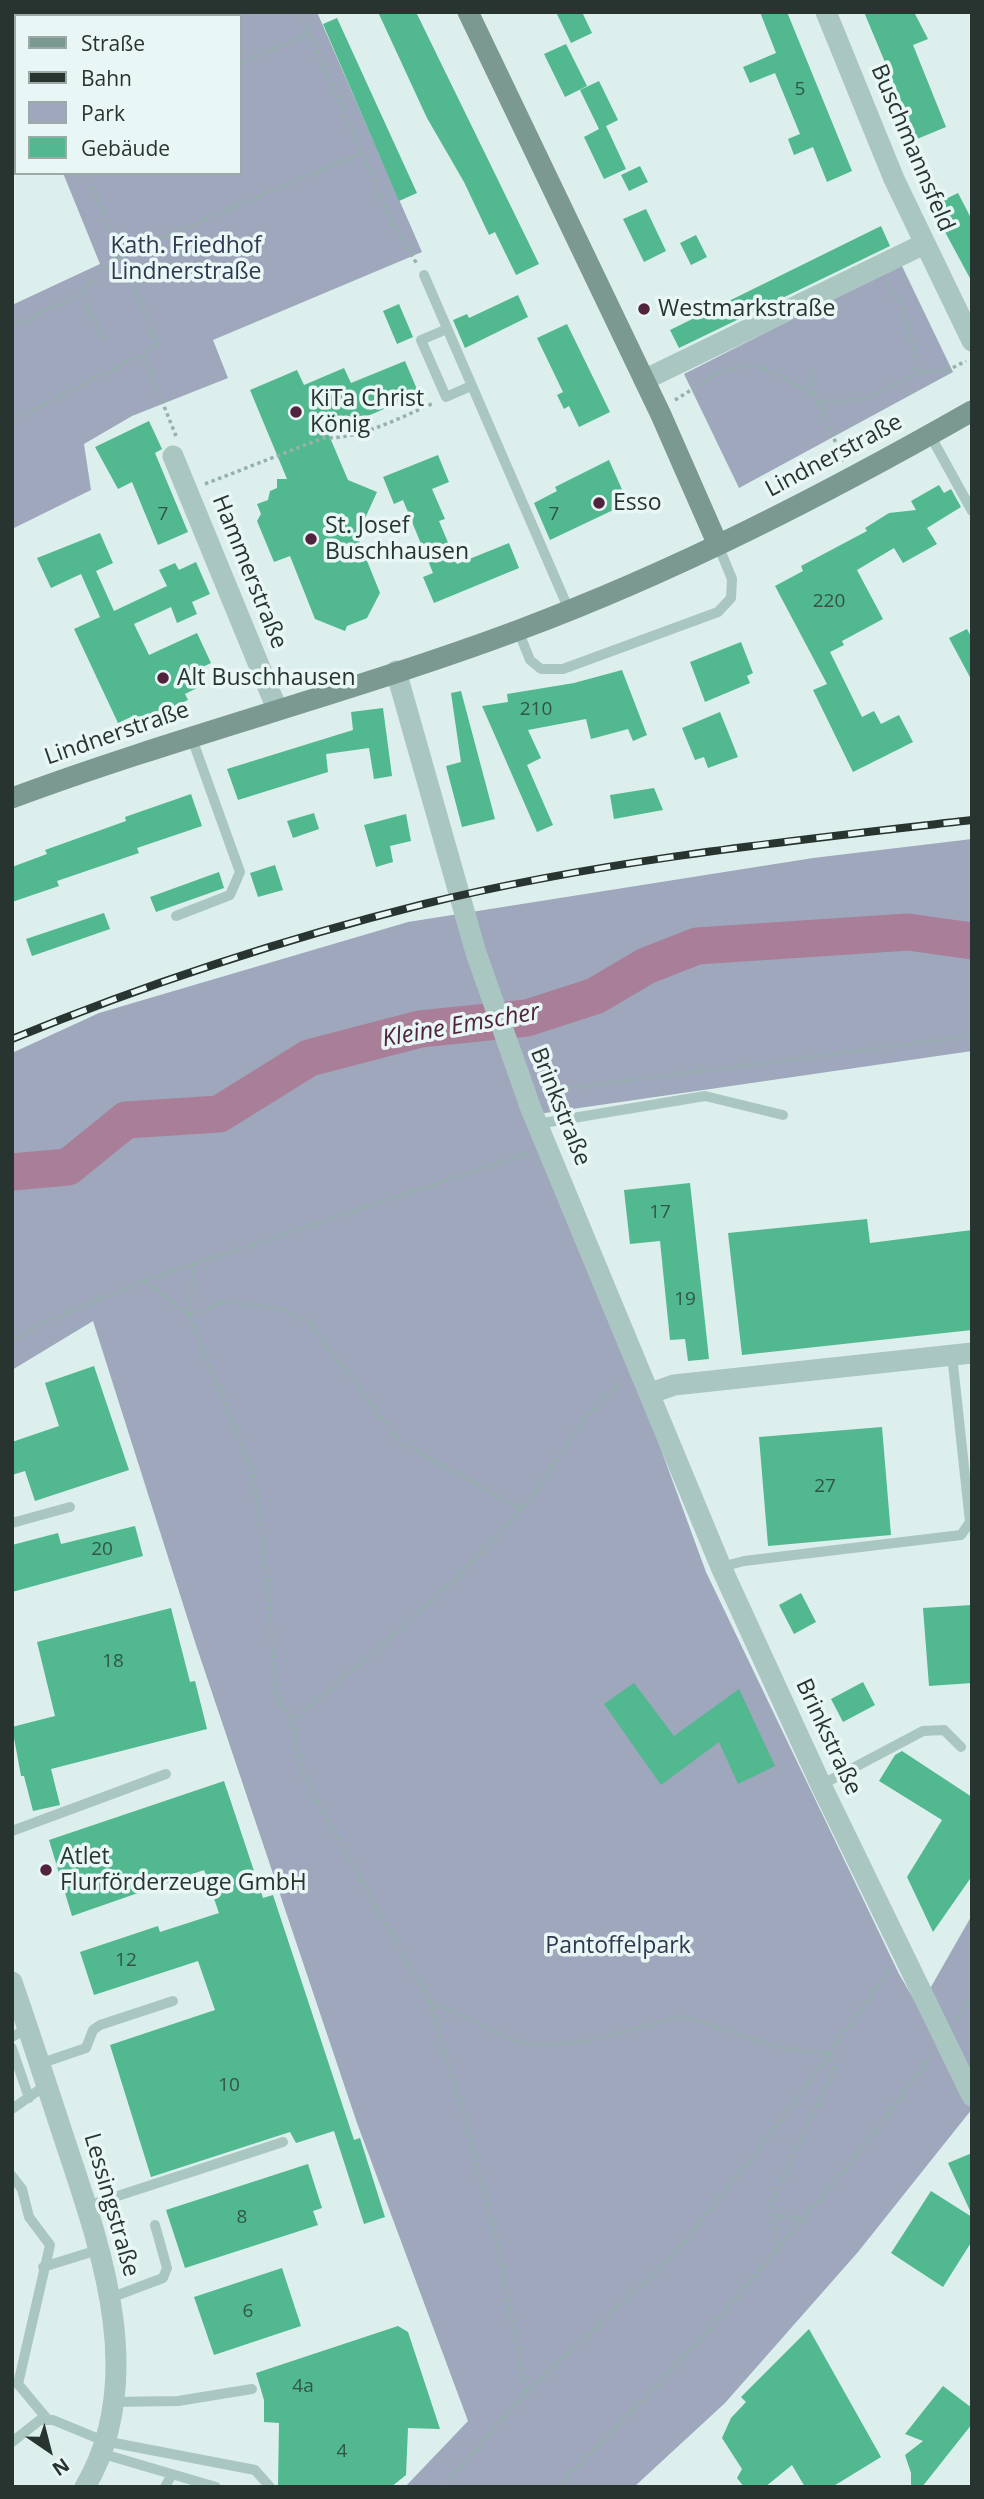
<!DOCTYPE html>
<html>
<head>
<meta charset="utf-8">
<style>
  body { margin:0 }
  #map { position:relative; width:984px; height:2499px; overflow:hidden; background:#dcefed; font-family:"Open Sans",sans-serif }
  canvas { display:block }
  .frame { position:absolute; inset:0; border:14px solid #283430; pointer-events:none }
  .legend { position:absolute; left:14px; top:14px; width:228px; height:161px; box-sizing:border-box; background:#e8f7f6; border:2px solid #9ba9a7; margin:0; padding:9px 12px; list-style:none; font-size:21px; color:#283430 }
  .legend li { display:flex; align-items:center; gap:14px; height:35px }
  .legend b { width:35px; border:2px solid #9ba9a7 }
  .north { position:absolute; left:14px; top:2415px; width:70px; height:70px; -webkit-text-stroke:5px #e8f7f6; paint-order:stroke; rotate:145deg; font-size:19px; font-weight:700; line-height:28px; text-align:center; color:#283430 }
  .north::after { content:''; display:block; margin:auto; width:24px; height:32px; background:#283430; clip-path:polygon(50% 0,100% 100%,50% 72%,0 100%) }
</style>
</head>
<body>
<div id="map">
<canvas width="984" height="2499"></canvas>
<div class="frame"></div>
<ul class="legend">
<li><b style="height:9px;background:#7b9991"></b>Straße</li>
<li><b style="height:9px;background:#283430"></b>Bahn</li>
<li><b style="height:19px;background:#9ea7bc"></b>Park</li>
<li><b style="height:19px;background:#51b88f"></b>Gebäude</li>
</ul>
<div class="north">N</div>
</div>
<script>
const ctx = document.querySelector('canvas').getContext('2d');
ctx.lineJoin = 'round';
function fill(path, color) { ctx.fillStyle = color; ctx.fill(path, 'evenodd'); }
function trace(path, color, width, dash) { ctx.strokeStyle = color; ctx.lineWidth = width; ctx.lineCap = dash ? 'butt' : 'round'; ctx.setLineDash(dash || []); ctx.stroke(path); }
function drawText(font, color, halo, rows, align = 'center') {
  ctx.font = font + ' "Open Sans",sans-serif'; ctx.lineWidth = 7; ctx.setLineDash([]); ctx.textBaseline = 'middle'; ctx.strokeStyle = halo; ctx.fillStyle = color; for (const [text, x, y, turn = 0] of rows) {
    ctx.save(); ctx.translate(x, y); ctx.rotate((+turn || 0) * Math.PI / 180); ctx.textAlign = isNaN(turn) ? turn : align; if (halo) ctx.strokeText(text, 0, 0); ctx.fillText(text, 0, 0); ctx.restore();
  }
}
fill(new Path2D(`
  M12,12H317L422,252L213,340L228,378L132,416L84,444L91,490L12,529V305L100,264L63,173H240V16H16V63L12,55Z
  M901,264L953,372L739,488L684,374Z
  M972,839V1051L538,1114L706,1572L899,1974L919,2008L972,1915V2109L858,2252L725,2403L634,2487H405L468,2421L357,2123L196,1645L93,1321L12,1370V1053L99,1013L408,922L813,858Z`), '#9ea7bc');
trace(new Path2D(`
  M12,1172L68,1167L126,1120L219,1114L309,1058L420,1029L527,1018L595,996L646,966L697,946L908,932L972,941`), '#a97e98', 37);
fill(new Path2D(`
  M378,12H416L539,264L516,275L495,232L489,235L464,182L427,118Z
  M556,12H582L592,33L571,43Z
  M760,12H787L852,171L827,182L813,147L794,155L788,139L800,134L775,73L750,83L743,67L776,53Z
  M864,12H914L928,39L913,45L946,127L917,139Z
  M337,18L417,193L399,201L323,24Z
  M566,44L587,86L565,97L544,54Z
  M599,81L618,120L606,126L626,169L604,179L584,137L599,129L580,90Z
  M640,166L648,182L629,191L621,175Z
  M958,193L972,220V282L931,206Z
  M646,209L666,251L644,262L623,219Z
  M881,226L890,246L679,348L670,330Z
  M696,235L707,257L691,265L680,243Z
  M518,295L528,317L465,348L453,320L467,314L469,318Z
  M399,304L413,337L397,344L383,311Z
  M567,324L610,412L579,427L569,406L564,409L557,395L563,392L537,338Z
  M405,361L419,394L328,433L348,480L377,492L357,536L380,593L367,618L347,626L345,631L315,619L290,556L274,562L257,521L261,514L257,504L268,500L270,491L277,488V479H287L250,390L297,370L304,385L344,368L351,383Z
  M149,421L162,449L155,453L188,532L158,545L132,482L118,489L95,447Z
  M438,455L449,482L432,489L445,519L439,521L457,564L509,543L519,568L434,603L423,577L433,573L403,500L394,504L383,477Z
  M609,460L628,503L550,540L534,503L557,491L555,487Z
  M939,485L944,493L951,489L961,507L927,528L937,544L903,563L894,548L857,570L883,619L842,641L844,645L830,652L862,717L874,711L881,724L899,715L913,742L853,772L813,690L827,684L775,586L803,571L801,566L867,531L865,528L889,513L916,510L911,501Z
  M100,533L113,563L96,571L114,611L167,586L159,570L175,563L179,570L196,562L210,594L192,602L197,614L177,623L171,607L134,624L149,655L197,633L211,663L196,670L203,685L185,694L188,700L134,724L131,717L118,723L74,629L100,617L81,574L51,588L37,558Z
  M967,629L972,638V681L949,638Z
  M741,642L753,673L747,676L750,683L705,702L690,662Z
  M622,670L647,735L633,741L628,729L591,739L586,719L528,730L541,758L527,765L553,825L537,832L482,706L508,702L507,694L574,683Z
  M461,691L495,819L462,827L446,766L461,762L451,693Z
  M383,708L392,776L374,779L369,748L326,754L328,772L238,800L227,769L353,730L351,712Z
  M720,712L738,757L708,768L704,757L695,760L682,728Z
  M654,788L663,810L614,819L610,795Z
  M191,794L202,826L137,848L139,853L57,881L59,886L12,902V867L47,854L45,850L126,821L125,817Z
  M314,813L319,829L293,838L287,821Z
  M406,814L411,841L390,846L393,862L376,867L364,825Z
  M275,865L283,890L258,897L250,873Z
  M219,872L224,888L156,912L150,897Z
  M104,913L110,929L32,956L26,939Z
  M690,1183L709,1359L688,1361L685,1339L670,1340L660,1241L630,1244L624,1190Z
  M867,1219L870,1243L972,1230V1330L742,1355L728,1233Z
  M94,1366L129,1470L35,1501L25,1471L12,1475V1442L59,1426L45,1383Z
  M882,1427L891,1535L768,1546L759,1437Z
  M135,1526L143,1556L12,1592V1545L58,1533L61,1544Z
  M801,1593L816,1622L794,1634L779,1605Z
  M972,1605V1683L929,1686L923,1608Z
  M171,1608L190,1682L195,1681L207,1729L51,1769L60,1805L33,1811L24,1776H21L12,1727L55,1716L37,1642Z
  M863,1682L875,1705L843,1722L831,1699Z
  M634,1683L674,1736L739,1689L775,1766L738,1784L719,1742L661,1785L604,1704Z
  M902,1751L972,1797V1876L933,1932L907,1877L942,1820L879,1781L895,1755Z
  M224,1781L263,1898L273,1895L354,2140L360,2138L385,2217L364,2224L334,2131L296,2143L290,2132L151,2177L110,2045L215,2010L198,1961L94,1995L80,1952L158,1926L160,1932L219,1913L204,1870L72,1916L49,1840Z
  M972,2153V2215L948,2163Z
  M308,2164L322,2208L313,2211L318,2225L185,2268L166,2210Z
  M931,2191L972,2217V2241L943,2287L891,2253Z
  M282,2268L301,2326L214,2355L194,2297Z
  M398,2326L408,2332L440,2429L408,2428L406,2475L391,2487L278,2486L279,2423L264,2422V2400L256,2373Z
  M809,2329L881,2457L832,2487H805L792,2465L765,2487H744L737,2478L742,2469L722,2438L731,2418L746,2402L741,2397Z
  M943,2386L972,2408V2424L922,2487H911V2473L905,2455L923,2441L905,2434Z`), '#51b88f');
trace(new Path2D(`
  M300,12L392,222L417,264
  M184,16L192,12
  M240,63L309,34
  M87,173L157,344L143,354L176,436
  M886,284L904,309L919,373
  M12,327L82,293
  M103,339L82,293L105,266L120,255L362,153
  M813,370L811,382L814,395
  M675,400L717,374L744,365L769,370L815,396L844,461
  M820,403L868,398L914,375L928,371H946L966,361
  M12,420L143,354
  M205,484L323,438C361,439 399,418 434,403
  M547,1091L972,1036
  M194,1263L189,1316L253,1472L267,1576L276,1694L292,1721L304,1778L429,2001L517,2042L538,2044L584,2042L681,2016L782,2048L829,2054
  M145,1280L189,1316L225,1301L282,1309L310,1323L399,1441L521,1509
  M12,1341L46,1322L145,1280L528,1153
  M292,1721C370,1654 453,1589 520,1510C555,1468 578,1414 623,1381
  M429,2001L469,2132L497,2243L526,2393
  M956,2020L972,1997
  M773,2215L804,2219
  M775,2251L772,2201L834,2069L829,2054
  M442,2487L526,2393L671,2257L763,2144L890,1969
  M558,2487L702,2338L855,2157L930,2058`), '#94b1ab', 3.5, [3.5, 3.5]);
trace(new Path2D(`
  M424,275L569,610
  M447,329L421,340L446,397L471,386
  M930,435L972,511
  M518,630L530,660L541,669H563L718,612L731,598L732,579L718,545
  M176,916L230,895L240,872L191,736
  M537,1124L705,1096L783,1115
  M12,1523L70,1507
  M721,1567L744,1561L961,1535L970,1522L952,1355
  M821,1785L923,1731L944,1730L961,1747
  M12,1831L166,1774
  M12,2037L28,2028
  M12,2048L29,2098
  M39,2064L86,2048L93,2030L100,2025L173,2001
  M12,2109L46,2085
  M12,2176L22,2189L29,2217L50,2245L18,2384L48,2420
  M87,2206L283,2142
  M43,2267L101,2249
  M110,2298L163,2278L167,2268L155,2225
  M112,2402L178,2401L252,2389
  M12,2442L40,2420H53L104,2441L255,2470L270,2487
  M100,2453L216,2487
  M165,2487L172,2474`), '#aac6c1', 10);
trace(new Path2D(`
  M826,12L894,179L972,341
  M644,380L924,244
  M173,456L277,709
  M396,671L476,953L531,1109L721,1567L821,1785L972,2096
  M651,1393L674,1385L972,1353
  M12,1982C30,2034 47,2086 64,2138C100,2246 149,2379 85,2487`), '#aac6c1', 21);
trace(new Path2D(`
  M468,12L661,415L718,545
  M12,798C179,736 353,692 519,630C677,571 826,494 972,411`), '#7b9991', 21);
const rail = new Path2D(`
  M12,1039C146,984 284,939 424,904C603,860 789,841 972,820`);
trace(rail, '#283430', 8);
trace(rail, '#e8f7f6', 5, [16]);
for (const [x, y, r, color] of [
  [644,309,7,"#51233d"],
  [296,412,7,"#51233d"],
  [599,503,7,"#51233d"],
  [311,539,7,"#51233d"],
  [163,678,7,"#51233d"],
  [46,1870,7,"#51233d"]
]) { const dot = new Path2D(); dot.arc(x, y, r, 0, 2 * Math.PI); ctx.fillStyle = color; ctx.fill(dot); trace(dot, '#e8f7f6', 2.5); }
drawText('19px', '#325548', null, [
  ["5",800,90],
  ["7",163,515],
  ["7",554,515],
  ["220",829,602],
  ["210",536,710],
  ["17",660,1213],
  ["19",685,1300],
  ["27",825,1487],
  ["20",102,1550],
  ["18",113,1662],
  ["12",126,1961],
  ["10",229,2086],
  ["8",242,2218],
  ["6",248,2312],
  ["4a",303,2387],
  ["4",342,2452]
]);
drawText('23px', '#283430', '#e8f7f6', [
  ["Buschmannsfeld",912,148,67],
  ["Lindnerstraße",834,456,-28],
  ["Hammerstraße",249,572,68],
  ["Lindnerstraße",117,734,-19],
  ["Brinkstraße",560,1107,68],
  ["Brinkstraße",828,1737,65],
  ["Lessingstraße",111,2205,74]
]);
drawText('23px', '#2f384f', '#e8f7f6', [
  ["Kath. Friedhof",186,246],
  ["Lindnerstraße",186,272],
  ["Pantoffelpark",618,1946]
]);
drawText('23px', '#283430', '#e8f7f6', [
  ["Westmarkstraße",658,309],
  ["KiTa Christ",310,399],
  ["König",310,425],
  ["Esso",613,503],
  ["St. Josef",325,526],
  ["Buschhausen",325,552],
  ["Alt Buschhausen",177,678],
  ["Atlet",60,1857],
  ["Flurförderzeuge GmbH",60,1883]
], 'left');
drawText('italic 24px', '#51233d', '#e8f7f6', [
  ["Kleine Emscher",461,1026,-10]
]);
</script>
</body>
</html>
